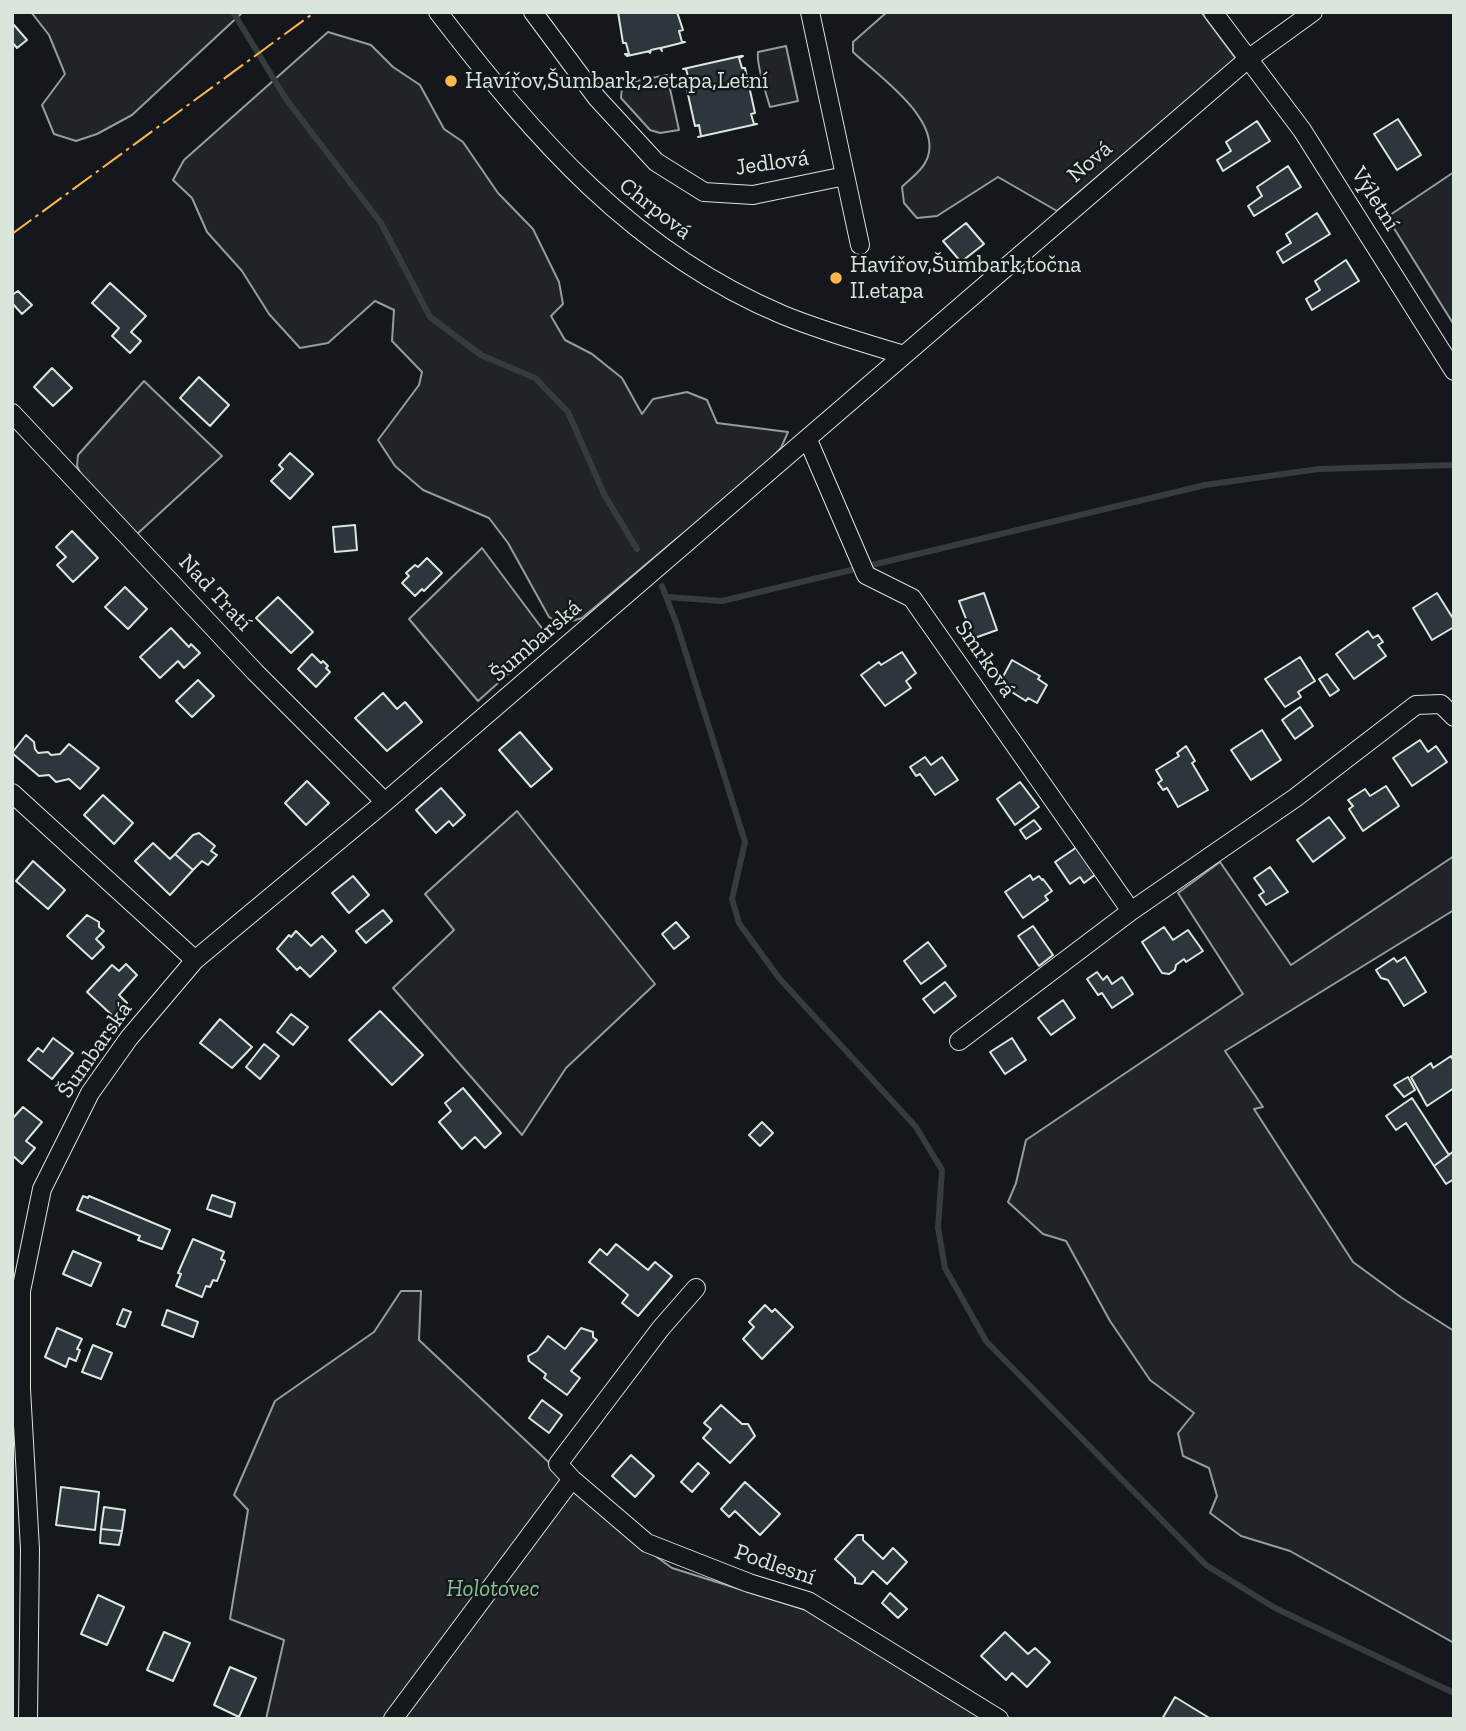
<!DOCTYPE html>
<html>
<head>
<meta charset="utf-8">
<style>
  body { margin:0 }
  #map { position:relative; width:1466px; height:1731px; overflow:hidden; background:#14181c; font-family:"Zilla Slab",serif }
  canvas { display:block }
  .frame { position:absolute; inset:0; border:14px solid #d8e6dc; pointer-events:none }
</style>
</head>
<body>
<div id="map">
<canvas width="1466" height="1731"></canvas>
<div class="frame"></div>
</div>
<script>
const ctx = document.querySelector('canvas').getContext('2d');
ctx.lineJoin = 'round';
function fill(path, color) { ctx.fillStyle = color; ctx.fill(path, 'evenodd'); }
function trace(path, color, width, dash) { ctx.strokeStyle = color; ctx.lineWidth = width; ctx.lineCap = dash ? 'butt' : 'round'; ctx.setLineDash(dash || []); ctx.stroke(path); }
function drawText(font, color, halo, rows, align = 'center') {
  ctx.font = font + ' "Zilla Slab",serif'; ctx.lineWidth = 5; ctx.setLineDash([]); ctx.textBaseline = 'middle'; ctx.strokeStyle = halo; ctx.fillStyle = color; for (const [text, x, y, turn = 0] of rows) {
    ctx.save(); ctx.translate(x, y); ctx.rotate((+turn || 0) * Math.PI / 180); ctx.textAlign = isNaN(turn) ? turn : align; if (halo) ctx.strokeText(text, 0, 0); ctx.fillText(text, 0, 0); ctx.restore();
  }
}
const green = new Path2D(`
  M31,12H243L132,115L97,134L76,141L54,134L42,105L65,74L49,35Z
  M887,12H1201L1236,59L1057,211L998,177L937,216L917,218L904,203L902,187C909,180 921,171 925,163C948,123 878,76 853,52V42Z
  M328,32L371,45L393,67L420,85L444,129L463,142L498,193L533,229L559,282L563,304L551,316L565,340L592,354L622,378L642,414L653,399L687,392L707,400L717,423L788,432L781,448L745,485L675,540L582,618L561,624L549,617L508,543L489,518L423,490L395,466L378,440L419,385L422,372L392,341L394,310L375,301L328,343L300,348L269,314L242,271L207,232L192,198L173,180L184,160Z
  M786,46L798,101L770,107C766,93 756,65 758,52Z
  M667,75L679,130L660,133L650,130L621,98L622,87L631,82Z
  M1454,172V325L1387,217Z
  M144,381L222,456L136,535L82,477L77,466L78,455Z
  M482,548L544,631L546,640L478,701L409,619Z
  M517,811L655,984L566,1068L522,1135L393,988L454,930L425,894Z
  M1454,856V910L1225,1051L1263,1107L1254,1109L1353,1262L1402,1298L1454,1331V1643L1290,1551L1241,1536L1210,1513L1217,1496L1209,1468L1183,1456L1178,1433L1194,1413L1150,1380L1110,1321L1066,1241L1043,1234L1008,1202L1016,1183L1026,1140L1243,994L1178,893L1220,862L1291,965Z
  M401,1291H421L419,1340L625,1534L672,1568L806,1610L985,1719H266L284,1640L230,1619L248,1510L234,1495L275,1401L374,1332Z`);
fill(green, '#202428');
trace(green, '#939e99', 2);
trace(new Path2D(`
  M233,12L286,99L381,223L430,317L481,355L535,378L568,412L604,494L637,549
  M662,586L677,625L745,842L732,899L739,923L779,978L916,1127L942,1170L938,1228L945,1268L986,1341L1206,1565L1275,1608L1454,1693
  M667,597L722,601L1205,485L1319,469L1454,465`), '#363b3e', 6);
const building = new Path2D(`
  M618,12H677L683,30L679,31L682,42H685L661,48L662,51L660,48L651,50L650,53V51L627,56L625,54H629L626,43H623Z
  M14,25L27,40L17,48L12,42V26Z
  M741,56H743L739,58L742,68H745L755,113L751,114L754,124H757L698,137L701,136L699,125L695,126L685,81L689,80L686,69H683Z
  M1398,119L1421,155L1397,170L1374,134Z
  M1257,121L1270,141L1223,171L1217,160L1231,151L1226,142Z
  M1288,166L1301,187L1254,216L1248,206L1262,196L1257,187Z
  M1317,213L1330,234L1283,263L1277,252L1291,243L1286,234Z
  M966,223L984,244L961,262L943,241Z
  M1346,260L1359,281L1312,310L1306,299L1320,290L1315,281Z
  M110,283L146,316L131,332L141,341L130,353L112,336L119,328L92,303Z
  M18,291L32,305L22,314L12,303V295Z
  M52,368L72,388L53,406L34,387Z
  M199,377L229,405L210,426L180,398Z
  M290,453L313,474L290,499L271,481L283,469L279,465Z
  M355,525L357,550L335,552L333,527Z
  M72,531L98,558L73,582L57,565L66,557L56,547Z
  M427,558L442,573L424,591L422,589L415,596L402,583L409,576L406,573L415,565L418,567Z
  M125,587L147,609L128,629L105,607Z
  M984,593L997,630L969,640L965,625L968,624L959,601Z
  M1437,593L1454,620V627L1432,640L1413,608Z
  M278,597L313,632L291,653L256,618Z
  M171,628L189,647L191,644L200,653L184,668L178,661L160,678L140,657Z
  M1368,631L1373,638L1378,635L1383,642L1378,645L1386,656L1354,679L1336,654Z
  M902,652L916,673L906,681L911,688L885,706L861,675L879,662L881,665Z
  M312,654L321,663L323,661L328,666L326,668L330,672L316,687L298,669Z
  M1300,657L1315,681L1298,692L1301,697L1285,707L1265,679Z
  M1012,660L1040,676L1038,679L1047,685L1037,703L1028,698L1026,701L999,684Z
  M1327,674L1339,690L1330,696L1319,679Z
  M198,680L214,696L192,717L176,701Z
  M383,693L397,709L405,702L422,722L387,751L355,718Z
  M1300,707L1313,726L1295,739L1282,720Z
  M1262,730L1281,760L1251,780L1231,750Z
  M520,732L552,769L531,787L499,750Z
  M26,735L34,742L35,749L38,753L48,752L51,755L60,754L69,744L99,768L80,789L69,779L56,782L49,775L39,776L12,753Z
  M1420,740L1428,752L1436,746L1447,762L1412,786L1393,758Z
  M1186,746L1195,761L1192,763L1208,790L1178,807L1167,788L1163,790L1158,783L1162,780L1156,770L1179,756L1177,753Z
  M925,757L931,765L942,757L958,780L935,795L920,774L916,776L910,767Z
  M307,781L329,803L306,825L285,803Z
  M1020,782L1039,807L1015,825L997,799Z
  M1386,786L1399,806L1363,831L1349,809L1353,806L1348,800L1365,789L1370,796Z
  M441,788L465,815L453,826L449,821L436,833L416,810Z
  M103,795L133,823L114,844L84,815Z
  M1329,817L1345,838L1313,862L1297,840Z
  M1034,820L1041,829L1026,839L1020,830Z
  M199,833L215,846L211,851L217,855L208,865L202,861L193,870L175,854L193,835Z
  M153,843L170,859L175,854L193,870L170,895L135,861Z
  M1080,845L1096,874L1084,883L1080,877L1070,884L1055,862Z
  M33,861L65,890L48,909L16,881Z
  M1270,867L1288,892L1266,905L1259,895L1264,892L1254,878Z
  M1030,875L1033,880L1039,876L1042,880L1043,879L1052,891L1045,896L1048,900L1023,918L1005,892Z
  M353,876L369,895L349,913L332,893Z
  M383,910L392,921L366,943L356,931Z
  M87,915L99,922V927L104,931L96,939L104,947L92,959L67,936Z
  M676,922L689,937L674,949L662,934Z
  M1033,926L1053,955L1039,966L1018,936Z
  M1164,927L1173,940L1188,930L1203,951L1186,962L1184,959L1176,965L1175,970L1169,974L1162,973L1142,942Z
  M296,931L311,946L322,936L336,951L310,977L300,967L297,970L277,949L289,935L291,937Z
  M928,942L946,966L921,984L904,961Z
  M1405,957L1426,992L1404,1006L1388,980L1381,978L1376,970L1394,958L1397,962Z
  M126,964L137,975L119,995L127,1003L114,1017L87,992L112,965L119,971Z
  M1097,972L1103,980L1107,976L1112,984L1122,977L1133,994L1112,1008L1102,993L1098,995L1087,979Z
  M945,982L956,996L934,1013L923,999Z
  M1063,1000L1075,1018L1051,1035L1038,1018Z
  M380,1011L423,1055L392,1085L349,1040Z
  M291,1014L308,1027L293,1045L277,1032Z
  M220,1019L252,1047L232,1068L200,1043Z
  M53,1038L73,1053L52,1079L28,1060L38,1048L43,1052Z
  M1012,1038L1026,1060L1005,1074L990,1052Z
  M264,1044L279,1056L260,1079L246,1067Z
  M1451,1056L1454,1062V1088L1427,1106L1411,1077L1431,1063L1433,1068Z
  M1408,1077L1415,1090L1404,1097L1394,1085Z
  M463,1088L501,1133L485,1148L475,1137L462,1149L439,1122L451,1111L445,1103Z
  M1412,1098L1449,1155L1434,1166L1406,1123L1396,1130L1386,1116Z
  M23,1107L42,1122L26,1141L35,1148L22,1164L12,1155V1119Z
  M762,1122L773,1133L760,1146L749,1135Z
  M1454,1151V1179L1446,1184L1434,1166Z
  M212,1195L235,1203L231,1217L207,1209Z
  M83,1196L88,1198L89,1196L170,1230L162,1249L138,1240L140,1236L77,1210Z
  M193,1239L224,1252L221,1259L225,1261L217,1281L213,1280L210,1287L206,1286L202,1297L176,1286L181,1274L178,1273Z
  M616,1244L648,1270L655,1262L672,1276L638,1316L622,1303L628,1295L589,1262L600,1249L607,1255Z
  M73,1251L101,1263L91,1286L63,1274Z
  M765,1305L772,1312L775,1309L793,1327L762,1359L743,1339L754,1327L749,1322Z
  M123,1309L131,1312L125,1327L117,1324Z
  M167,1310L198,1322L193,1337L162,1325Z
  M57,1328L82,1339L77,1349L80,1350L76,1361L69,1358L66,1367L45,1357Z
  M581,1328L593,1332V1337L597,1340L571,1371L580,1378L567,1395L544,1378L546,1374L529,1361L528,1356L537,1351L548,1336L565,1349Z
  M93,1345L112,1353L101,1379L82,1372Z
  M542,1400L562,1415L549,1433L529,1418Z
  M721,1405L742,1424H748L755,1436L730,1463L703,1438L711,1429L704,1423Z
  M631,1455L654,1476L635,1497L612,1476Z
  M698,1463L709,1473L692,1492L681,1482Z
  M745,1482L780,1514L760,1535L735,1511L729,1517L721,1509Z
  M61,1487L99,1492L95,1530L56,1525Z
  M104,1507L125,1510L122,1531L101,1529Z
  M101,1529L122,1531L119,1545L100,1543Z
  M857,1535H863V1540L883,1559L893,1548L907,1562L887,1584L873,1571L862,1584L855,1583V1578L835,1559Z
  M890,1593L907,1609L898,1618L882,1603Z
  M98,1595L124,1607L107,1645L81,1634Z
  M164,1632L190,1643L173,1681L147,1670Z
  M1005,1632L1028,1654L1035,1648L1050,1662L1027,1687L1012,1673L1006,1680L981,1656Z
  M230,1667L256,1678L239,1717L214,1705Z
  M1175,1697L1211,1719H1162Z`);
fill(building, '#2c363c');
trace(building, '#d8e6dc', 2);
const minor = new Path2D(`
  M438,12C535,138 633,252 783,315C822,331 864,343 904,355
  M533,12L597,98L656,162L704,192L753,195L845,176
  M810,12L860,245
  M1213,12L1302,130L1454,371
  M12,413L255,672L385,802
  M808,440L866,575L912,598L1131,911
  M12,793L195,960
  M959,1041L1131,911L1295,798L1416,705L1441,704L1454,717
  M572,1479L558,1464L661,1328L696,1288
  M28,1719L30,1549L21,1389V1291L42,1189L90,1093L129,1038L195,960L385,802L1248,59L1313,12
  M393,1719L572,1479L647,1543L749,1583L808,1601L999,1719`);
trace(minor, '#d8e6dc', 20);
trace(minor, '#14181c', 18);
trace(new Path2D(`
  M12,234L315,12`), '#ffb74d', 2, [24, 5, 3.5, 5]);
for (const [x, y, r, color] of [
  [451,81,7,"#ffb74d"],
  [836,278,7,"#ffb74d"]
]) { const dot = new Path2D(); dot.arc(x, y, r, 0, 2 * Math.PI); ctx.fillStyle = color; ctx.fill(dot); trace(dot, '#14181c', 2.5); }
drawText('23px', '#d8e6dc', '#14181c', [
  ["Havířov,Šumbark,2.etapa,Letní",465,81],
  ["Havířov,Šumbark,točna",850,265],
  ["II.etapa",850,291]
], 'left');
drawText('23px', '#d8e6dc', '#14181c', [
  ["Nová",1090,162,-41],
  ["Jedlová",772,163,-8],
  ["Výletní",1375,199,58],
  ["Chrpová",655,209,38],
  ["Nad Tratí",215,593,47],
  ["Šumbarská",536,641,-41],
  ["Smrková",985,659,55],
  ["Šumbarská",95,1050,-55],
  ["Podlesní",775,1565,19]
]);
drawText('italic 23px', '#8ac095', '#14181c', [
  ["Holotovec",493,1589]
]);
</script>
</body>
</html>
